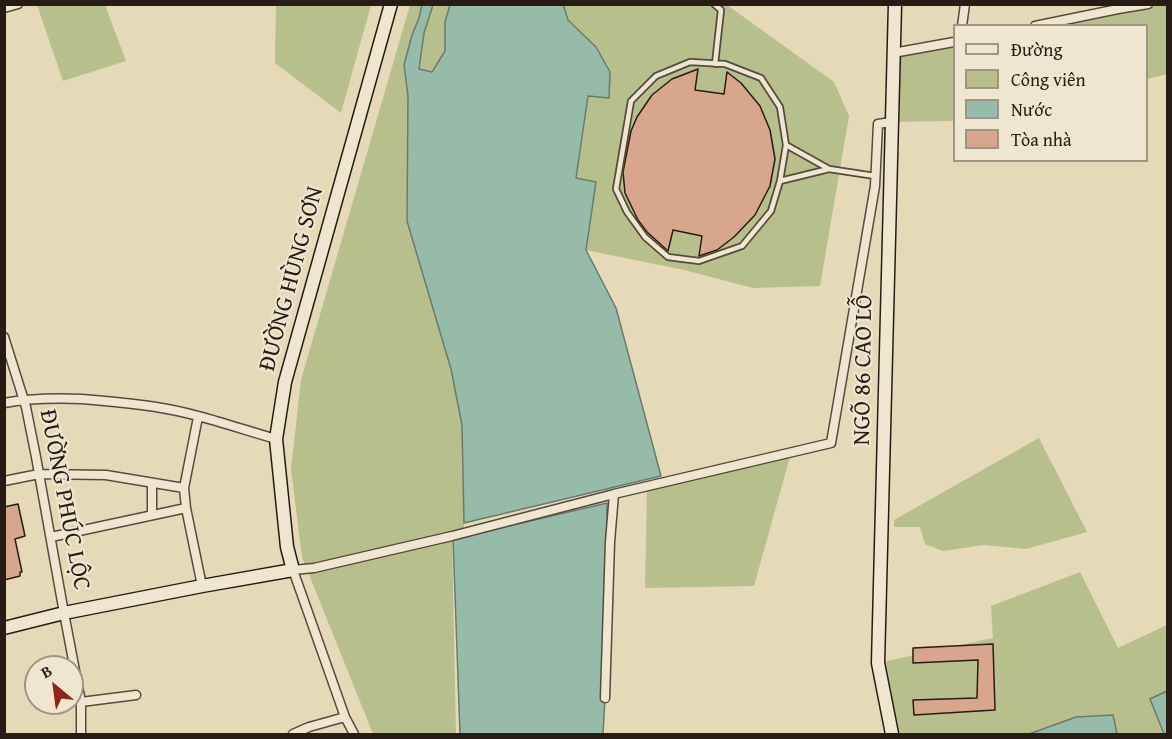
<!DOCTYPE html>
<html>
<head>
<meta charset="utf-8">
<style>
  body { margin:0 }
  #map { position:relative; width:1172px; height:739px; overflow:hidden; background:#e6d9b7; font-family:"Gentium Book Plus",serif }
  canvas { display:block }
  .frame { position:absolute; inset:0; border:6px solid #271c14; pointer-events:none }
  .legend { position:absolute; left:953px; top:24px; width:195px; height:138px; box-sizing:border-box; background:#efe6d0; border:2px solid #9f9585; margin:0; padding:8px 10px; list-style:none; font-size:18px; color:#271c14 }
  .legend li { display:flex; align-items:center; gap:12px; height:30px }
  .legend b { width:30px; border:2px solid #9f9585 }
  .north { position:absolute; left:24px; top:655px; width:60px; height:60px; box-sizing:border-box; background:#efe6d0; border:2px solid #9f9585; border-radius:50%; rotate:331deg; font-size:16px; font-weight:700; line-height:24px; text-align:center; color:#271c14 }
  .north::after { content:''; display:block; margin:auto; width:21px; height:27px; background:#8f2418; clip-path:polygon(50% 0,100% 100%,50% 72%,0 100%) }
</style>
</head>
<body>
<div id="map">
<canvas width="1172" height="739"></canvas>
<div class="frame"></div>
<ul class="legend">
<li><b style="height:8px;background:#efe6d0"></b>Đường</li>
<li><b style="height:16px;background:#b7bf8d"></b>Công viên</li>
<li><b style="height:16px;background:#97bba9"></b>Nước</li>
<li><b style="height:16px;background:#d8a68c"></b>Tòa nhà</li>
</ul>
<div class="north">B</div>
</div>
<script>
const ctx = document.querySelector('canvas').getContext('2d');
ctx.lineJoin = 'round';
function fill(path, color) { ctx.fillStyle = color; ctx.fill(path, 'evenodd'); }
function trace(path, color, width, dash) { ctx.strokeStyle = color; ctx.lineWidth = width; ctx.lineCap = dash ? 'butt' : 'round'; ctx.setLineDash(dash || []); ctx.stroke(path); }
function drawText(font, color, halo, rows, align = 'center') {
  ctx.font = font + ' "Gentium Book Plus",serif'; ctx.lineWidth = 4.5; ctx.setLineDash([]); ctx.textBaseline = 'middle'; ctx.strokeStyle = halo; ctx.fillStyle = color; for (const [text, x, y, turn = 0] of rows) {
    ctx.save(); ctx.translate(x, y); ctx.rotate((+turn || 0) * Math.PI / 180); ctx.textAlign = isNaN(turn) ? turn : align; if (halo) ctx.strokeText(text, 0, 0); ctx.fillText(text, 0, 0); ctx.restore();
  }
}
fill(new Path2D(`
  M37,5H105L126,61L63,81Z
  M276,5H371L341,113L275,63Z
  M410,5H422C418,25 410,44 404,65L451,369L462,425L464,533L452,536L456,734H373L302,557L291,469L301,380Z
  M433,5H450L445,22V51L432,73L418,68L424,33Z
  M563,5H727L834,82L849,116L820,286L753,288L684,270L586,250L596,182L576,178L596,47L568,20Z
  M1149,5H1167V74L1147,79L1146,26H1038Z
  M954,41V121L891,122L893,53Z
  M1039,438L1087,532L1026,549L984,545L943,551L925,544L920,527H894V520Z
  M791,453L754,586L645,588L647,486Z
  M1080,572L1118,648L1167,625V734H891L878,663L993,638L991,606Z`), '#b7bf8d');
const water = new Path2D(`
  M422,5H433L424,33L419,69L432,72L445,51V22L450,5L563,4L568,20L596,47L610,72L609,98L588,96L576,178L596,182L586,250L616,308L661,476L464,523L462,425L451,369L407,221L408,96L404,65L412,35L419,18Z
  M607,503L605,698L603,734H460L453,539Z
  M1167,691V734H1164L1150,699Z
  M1113,715L1117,734H1029L1076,717Z`);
fill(water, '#97bba9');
trace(water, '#6a7b6d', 1.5);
const building = new Path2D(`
  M698,69L695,90L724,94L727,72L741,83L760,106L770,130L775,159L770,186L755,215L734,237L717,250L699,256L702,236L673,230L668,251L647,232L638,220L625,193L623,172L631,131L637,117L652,95L672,79Z
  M18,504L25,536L15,539L22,572H20V576L4,580V507Z
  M993,644L995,710L914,715L913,700L977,698L978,660L913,663V648Z`);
fill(building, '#d8a68c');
trace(building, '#271c14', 1.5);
const lane = new Path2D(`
  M714,4L721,10L715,64
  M829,169L780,181L771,211L742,246L699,261L668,257L645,237L627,212L616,189L631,101L656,76L690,62L725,64L761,78L780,107L786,145L829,169L875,176
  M780,181L786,145`);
const street = new Path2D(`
  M4,8L18,4
  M962,26L965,4
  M1035,26L1118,9L1148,4
  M893,53L954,42
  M4,337L26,407L36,457L64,613L81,702V734
  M4,403C30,398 56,398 82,399C107,401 131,403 156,407C196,413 237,428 276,439
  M198,417L184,488L186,508L202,586
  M4,481L39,474L106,475L184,488
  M152,483V515
  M51,537L186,508
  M605,698L610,542L614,494
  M81,702L136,695
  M293,734L309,727L345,717
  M354,734L345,717L293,570L314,568L452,536L614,494L831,443L875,186L878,124L891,122`);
const secondary = new Path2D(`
  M4,628L64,613L202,586L293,570L287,547L276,439L285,382L391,4
  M892,734L878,663L895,4`);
trace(lane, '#574b3d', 8);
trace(street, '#574b3d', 11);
trace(secondary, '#271c14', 15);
trace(lane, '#efe6d0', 4.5);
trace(street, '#efe6d0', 8);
trace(secondary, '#efe6d0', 12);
drawText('24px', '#271c14', '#efe6d0', [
  ["ĐƯỜNG HÙNG SƠN",292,279,-75],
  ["NGÕ 86 CAO LỖ",864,370,-89],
  ["ĐƯỜNG PHÚC LỘC",64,500,79]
]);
</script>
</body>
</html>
